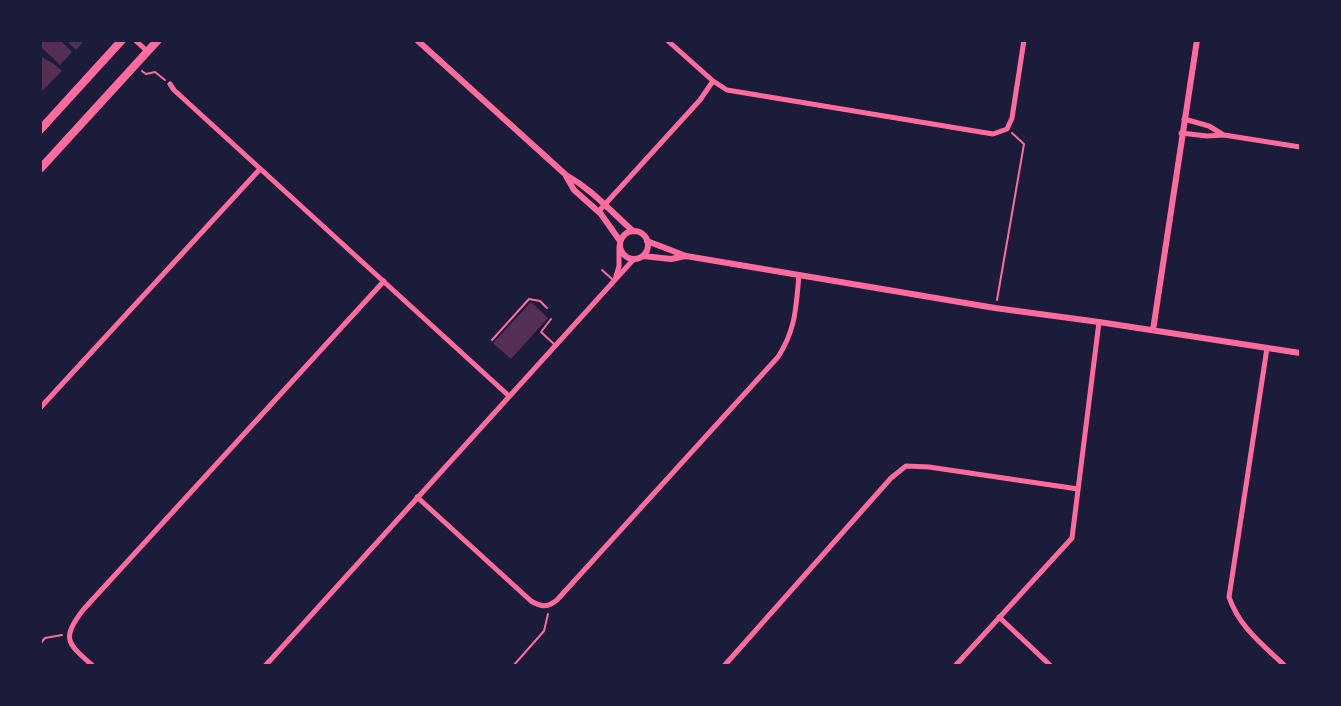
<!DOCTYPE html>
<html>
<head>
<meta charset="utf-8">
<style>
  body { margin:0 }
  #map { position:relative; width:1341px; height:706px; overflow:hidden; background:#1b1b3a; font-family:"Archivo Narrow",sans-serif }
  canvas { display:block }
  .frame { position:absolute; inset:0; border:42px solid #1b1b3a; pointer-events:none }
</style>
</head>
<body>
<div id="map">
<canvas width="1341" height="706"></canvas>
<div class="frame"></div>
</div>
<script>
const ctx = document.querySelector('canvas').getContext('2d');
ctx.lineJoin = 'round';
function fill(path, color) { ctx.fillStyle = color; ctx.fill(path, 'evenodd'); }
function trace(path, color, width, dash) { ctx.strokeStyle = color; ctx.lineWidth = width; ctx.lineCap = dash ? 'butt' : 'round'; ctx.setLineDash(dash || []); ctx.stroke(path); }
fill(new Path2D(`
  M41,40H60L72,52L60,65L40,46Z
  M66,40H85L76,50Z
  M40,56L54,64L62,71L40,93Z
  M531,302L548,318L511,359L493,343Z`), '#542f53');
trace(new Path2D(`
  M142,71L146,74L155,72L165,80
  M997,300L1024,144L1012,133
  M492,340L529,299L540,301L547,308
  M40,644L45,638L62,635
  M513,666L544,631L548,614`), '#ff6b9d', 2);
trace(new Path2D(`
  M602,270L612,279
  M551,319L541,332L555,345`), '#ff6b9d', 2);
trace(new Path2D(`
  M135,40L148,52
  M667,40L713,81L727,90L993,134L1007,129L1012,118L1024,40
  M170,84L174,90L509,396
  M1184,119L1209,126L1222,134
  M1181,133L1207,136L1224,135L1300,147
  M598,212L700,100L713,81
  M615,280L619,266V246
  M1267,348L1229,597C1239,627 1263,645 1285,666
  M40,408L260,169
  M417,497L531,601C541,607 547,608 557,600L778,357C796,329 796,307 799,275
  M999,617L1051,666
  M93,666C67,643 61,639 83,610L384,281
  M265,666L633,260
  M724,666L891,478L906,466L929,467L1078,489
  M955,666L1072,538L1099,322`), '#ff6b9d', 5);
trace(new Path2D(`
  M417,40L566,175C593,190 610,211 633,231
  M566,176L574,190L601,214L620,241
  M620 245a14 14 0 1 1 28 0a14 14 0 1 1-28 0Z
  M647,241L686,256L995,308L1099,322L1300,353
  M643,256L671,259L685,256
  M1153,330L1197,40`), '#ff6b9d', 6);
trace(new Path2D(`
  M40,130L122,40
  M40,169L158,40`), '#ff6b9d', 8);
</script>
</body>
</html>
